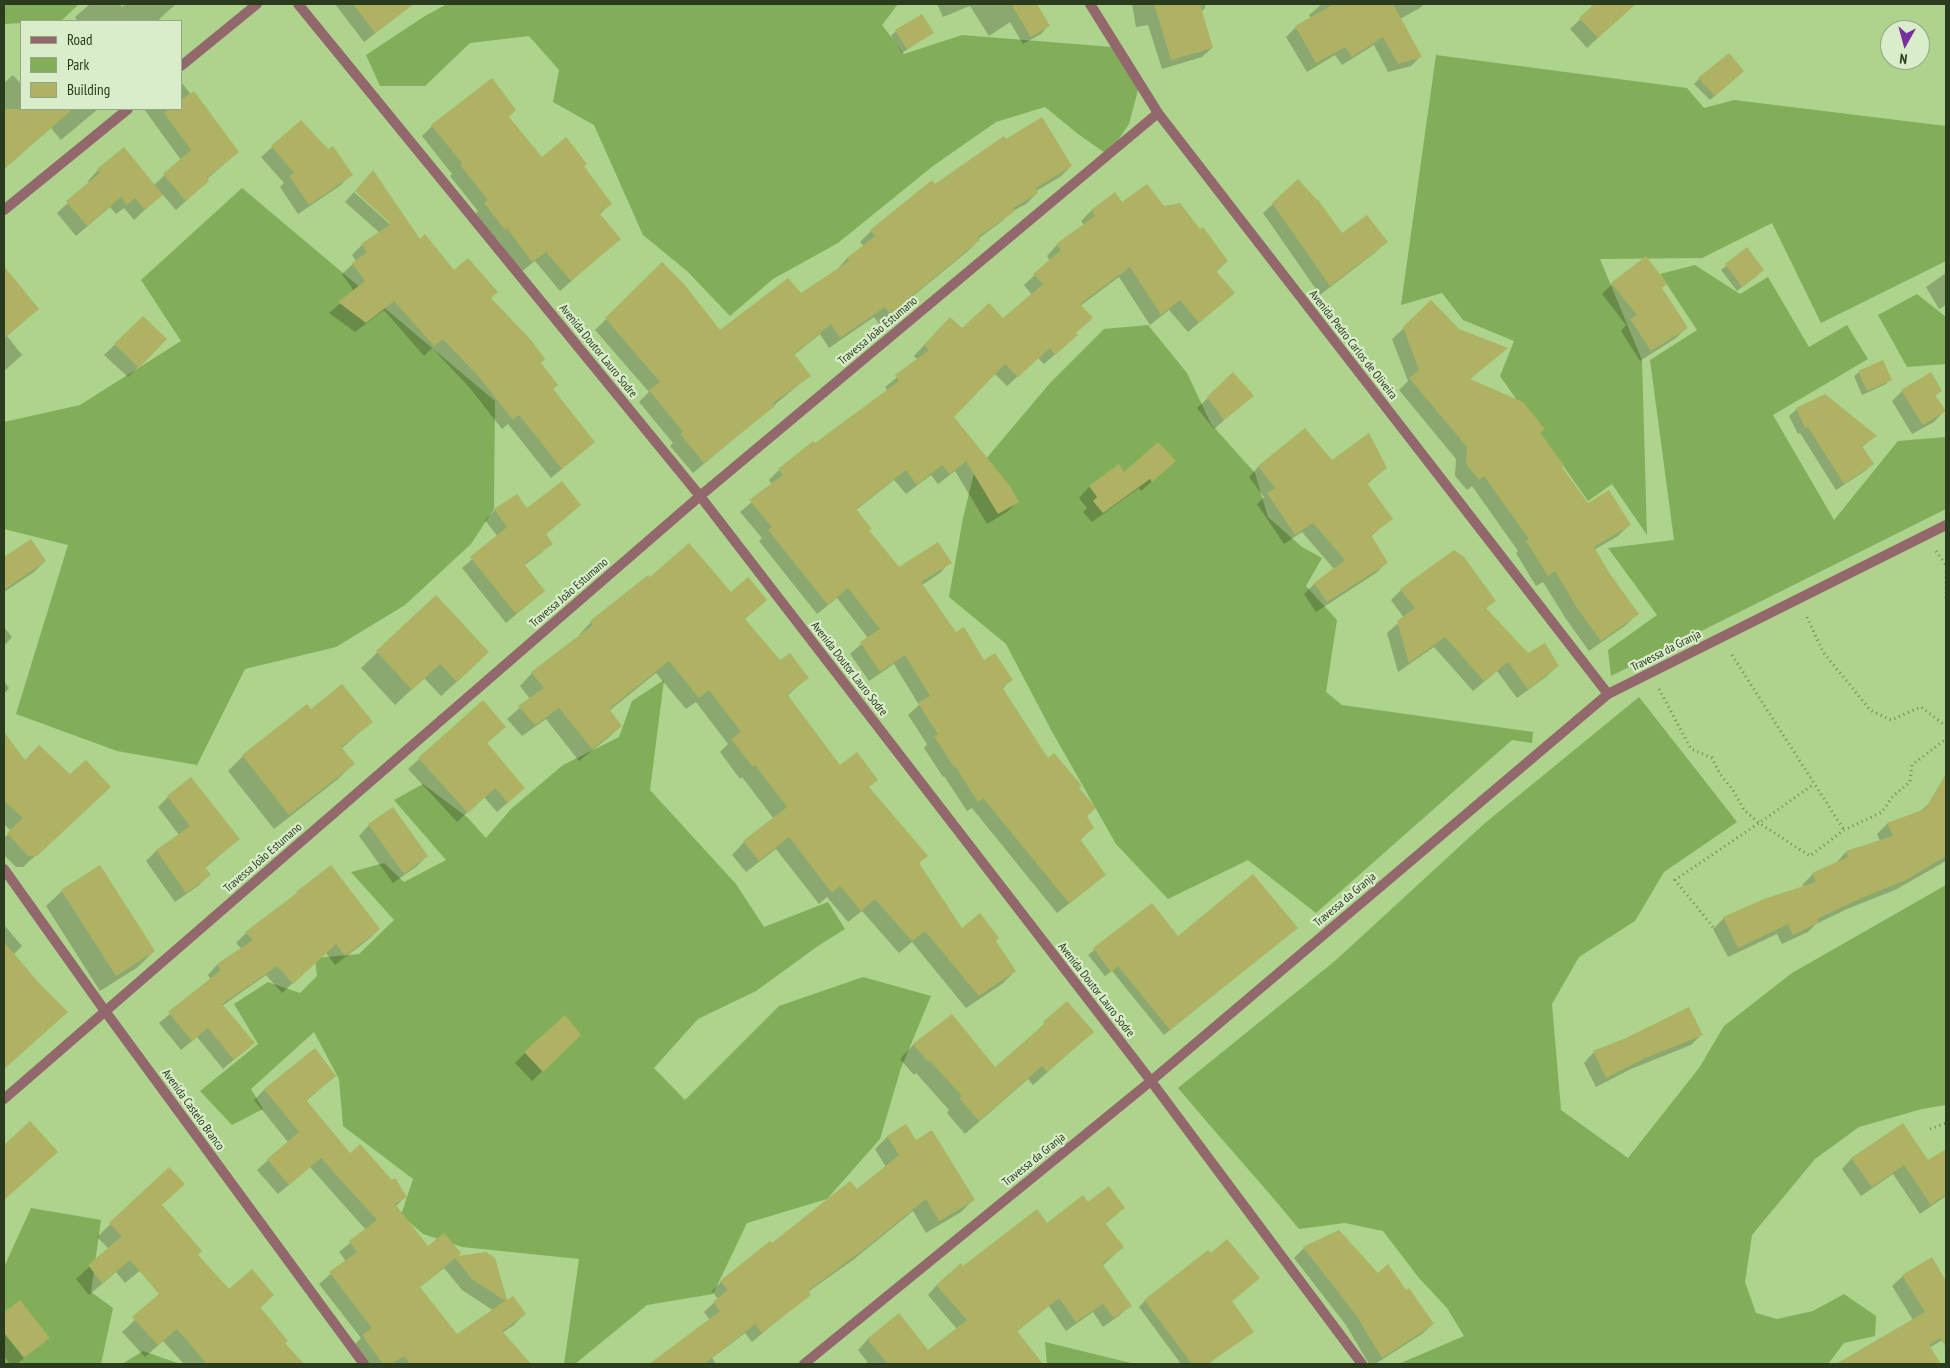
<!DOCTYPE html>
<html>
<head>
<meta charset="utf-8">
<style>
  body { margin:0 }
  #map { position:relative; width:1950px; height:1368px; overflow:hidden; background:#add38c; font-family:"PT Sans Narrow",sans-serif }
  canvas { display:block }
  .frame { position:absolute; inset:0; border:5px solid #2b3b1e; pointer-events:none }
  .legend { position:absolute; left:20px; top:20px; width:162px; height:90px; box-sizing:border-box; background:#d9edca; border:1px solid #93a685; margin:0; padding:6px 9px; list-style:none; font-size:15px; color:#2b3b1e }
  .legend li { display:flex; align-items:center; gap:10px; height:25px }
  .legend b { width:25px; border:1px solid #93a685 }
  .north { position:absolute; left:1880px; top:20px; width:50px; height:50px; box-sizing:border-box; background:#d9edca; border:1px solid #93a685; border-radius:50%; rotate:187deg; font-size:14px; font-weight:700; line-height:20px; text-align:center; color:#2b3b1e }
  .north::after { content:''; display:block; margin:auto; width:18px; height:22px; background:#7a2fa1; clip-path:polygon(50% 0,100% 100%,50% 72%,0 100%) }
</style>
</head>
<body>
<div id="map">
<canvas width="1950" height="1368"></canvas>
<div class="frame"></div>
<ul class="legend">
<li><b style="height:6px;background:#93686d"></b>Road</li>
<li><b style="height:14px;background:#82ae5a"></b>Park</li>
<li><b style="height:14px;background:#aeb262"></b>Building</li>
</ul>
<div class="north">N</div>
</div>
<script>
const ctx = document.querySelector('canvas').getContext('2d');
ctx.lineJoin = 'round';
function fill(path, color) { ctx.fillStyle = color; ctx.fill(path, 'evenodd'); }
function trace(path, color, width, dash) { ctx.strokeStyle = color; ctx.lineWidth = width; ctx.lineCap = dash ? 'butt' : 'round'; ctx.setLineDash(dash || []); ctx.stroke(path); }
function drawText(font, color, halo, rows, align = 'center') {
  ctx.font = font + ' "PT Sans Narrow",sans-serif'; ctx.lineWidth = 4.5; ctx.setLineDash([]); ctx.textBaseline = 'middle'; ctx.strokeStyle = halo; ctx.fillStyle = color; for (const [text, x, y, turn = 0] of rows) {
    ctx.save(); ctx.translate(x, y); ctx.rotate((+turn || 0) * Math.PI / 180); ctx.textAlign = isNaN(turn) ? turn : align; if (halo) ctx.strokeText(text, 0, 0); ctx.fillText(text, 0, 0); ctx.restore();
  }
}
fill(new Path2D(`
  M4,4H79L61,21H21V23L4,24Z
  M447,4H898L882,25L904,54L962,35L1112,47L1138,90L1129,124L1108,155L1078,134L1045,107L996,122L933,166L838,243L773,279L730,316L687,271L643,235L594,125L553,102L559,70L529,36L470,43L425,86H380L366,55L425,16Z
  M1436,55L1687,88L1704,108L1734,100L1946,126V261L1821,323L1772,223L1702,258L1600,259L1642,360L1647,535L1612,484L1588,501L1500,376L1514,341L1463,320L1442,293L1401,305Z
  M242,188L495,401L494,509L471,544L405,605L336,647L245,669L197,765L117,751L16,714L68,545L4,529V422L80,405L181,341L141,280Z
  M1695,265L1740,294L1768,277L1809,347L1847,325L1868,359L1773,415L1834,520L1898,441L1946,437V509L1611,676L1608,650L1657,615L1608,548L1674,540L1650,360L1697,330L1660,274Z
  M1917,294L1946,317V364L1907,367L1878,315Z
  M1148,325L1187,373L1211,424L1255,473L1268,517L1302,547L1322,558L1306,586L1337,620L1326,692L1342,705L1533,732L1532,743L1512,740L1316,913L1248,860L1168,899L1116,844L1050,728L1006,644L949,597L963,518L974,473L1050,383L1104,329Z
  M664,680L650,790L736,884L764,927L828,902L845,929L818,946L756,991L698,1019L654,1068L685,1100L779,1006L863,977L931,996L901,1068L880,1139L827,1199L747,1223L713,1294L647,1305L575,1364H564L579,1259L462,1247L423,1234L401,1215L413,1179L343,1126L339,1079L314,1032L251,1089L263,1109L232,1125L200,1091L258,1044L234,1004L268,982L300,993L317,976L315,958L359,954L394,920L351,872L384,863L404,882L446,860L394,800L423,784L467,817L486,838L511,809L563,765L619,737L632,701Z
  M1639,697L1737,822L1664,872L1635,921L1579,957L1552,1004L1561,1110L1628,1158L1699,1068L1724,1026L1792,973L1946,885V1105L1922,1109L1859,1127L1815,1159L1752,1235L1745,1282L1756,1313L1777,1319L1813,1311L1844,1294L1876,1316L1875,1336L1844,1343L1828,1364H1402L1401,1363L1464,1336L1447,1308L1419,1278L1383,1231L1345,1223L1299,1229C1260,1181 1218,1136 1178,1088L1336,960L1485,823Z
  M31,1208L101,1220L91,1292L113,1308L101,1364H4V1267Z
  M1045,1342L1135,1364H1047Z
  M143,1351L180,1364H122Z`), '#82ae5a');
fill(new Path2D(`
  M90,4H120L122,7L126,4H176L157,21H78L75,17Z
  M335,4H413L364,42Z
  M937,4H1035L1048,26L1041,34L1023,44L1010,22L989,36L970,6L943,17Z
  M1132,4H1205V8L1201,12L1212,48L1202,57L1162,69L1148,25L1136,27Z
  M1322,4H1424L1420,8L1400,19L1420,57L1411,66L1388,72L1374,45L1342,65L1335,55L1307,72L1286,37L1296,27L1311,18L1309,15Z
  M1596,4H1624L1629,9L1587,48L1570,29Z
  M896,31L932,33L902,53L891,36Z
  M13,75L21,84V109H98L61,140L51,128L4,169V83Z
  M1738,76L1710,100L1694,84L1699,79Z
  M181,82L238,152L206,180L197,191L176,210L162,194L134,220L124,208L116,214L110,207L76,236L57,213L90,183L88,181L98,170L154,185L181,160L144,109H181Z
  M301,122L351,174L341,185L298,214L280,187L284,183L261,157Z
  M432,126L542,158L583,167L610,204L599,215L619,239L560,291L535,261L521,272L496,238L494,239L475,215L478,211L450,176L452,174L422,136Z
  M1006,141L1071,166L1060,177L1036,191L1037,193L1026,204L1011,212L1002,221L978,239L979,240L968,251L879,324L874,317L829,348L820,334L794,355L809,376L693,473L670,446L673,443L639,402L649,392L595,330L662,264L720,332L801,295L837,270L847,258L864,246L860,242L871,231L935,186Z
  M372,172L419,240L453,272L489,298L540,363L552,390L594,442L551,478L508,424L502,429L469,387L432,348L424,356L384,310L355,332L329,313L354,291L342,274L356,261L352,255L362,245L380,233L345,202L354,192L394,228L391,222L356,190Z
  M1298,181L1342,235L1386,241L1377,251L1320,295L1263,213Z
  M1122,204L1163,208L1200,231L1227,261L1216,272L1222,303L1188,332L1169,310L1150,325L1119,277L1080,306L1075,333L1077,335L1044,364L1038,358L1007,386L994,373L953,417L1018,501L1007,512L987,524L955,471L938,484L931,475L906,494L894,480L856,510L868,531L899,569L950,562L940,573L922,585L956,633L984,662L1011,680L1002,689L1048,760L1078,789L1086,817L1093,828L1079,841L1104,875L1093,885L1057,913L972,808L967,811L944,776L943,777L924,748L927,744L908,715L919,705L894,664L869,681L850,654L868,638L837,598L817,614L759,541L762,538L740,512L772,485L769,480L779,470L888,391L885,387L918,360L914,356L939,329L962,330L1003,320L1032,295L1024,285L1050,261L1047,256L1057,245L1084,225L1081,221L1092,210Z
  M1747,249L1758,275L1737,291L1721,270Z
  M4,268L38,309L7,336L22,355L4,371Z
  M1946,273V305L1939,309L1926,287Z
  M1612,284L1686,328L1676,338L1640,361L1621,331L1626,325L1602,294Z
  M143,318L138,367L128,377L104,355Z
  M1404,328L1458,330L1505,348L1469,380L1539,433L1587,505L1629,525L1618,536L1594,550L1609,575L1637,614L1626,625L1589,651L1566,619L1543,582L1536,586L1516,553L1518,551L1472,486L1467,490L1455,476L1456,459L1399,390L1408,381L1392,339Z
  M1859,372L1890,379L1886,384L1862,395L1854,376Z
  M1941,390L1935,396L1944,411L1934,422L1912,434L1892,401L1902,391Z
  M1252,396L1214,429L1197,408L1208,398Z
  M1797,409L1875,436L1861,448L1872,464L1865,471L1836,490L1800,433L1798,434L1789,416Z
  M1332,462L1386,468L1366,485L1391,519L1370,537L1386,563L1376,573L1316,612L1304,594L1314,584L1334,569L1302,532L1284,544L1257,504L1264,497L1249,477L1259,466Z
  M1119,466L1124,474L1164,471L1141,491L1139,488L1092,522L1083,512L1087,508L1079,498L1089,487Z
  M579,505L545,535L551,543L541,553L523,566L544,591L506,623L462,568L498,537L485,520L495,510H527Z
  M31,540L45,561L34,572L4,592V558Z
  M650,579L766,599L744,620L780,662L807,678L787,696L840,767L877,780L868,788L926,856L918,864L962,930L994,941L1015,971L1002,984L966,1008L912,942L899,953L862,911L848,922L827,897L819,904L776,849L746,872L732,855L744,842L774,819L742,777L740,779L720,752L728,744L696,702L686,709L656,673L609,711L621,726L608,738L579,761L546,719L522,736L507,719L530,699L520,686L532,673L580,636L579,635L591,622Z
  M1401,590L1494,601L1485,609L1528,655L1557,666L1547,676L1517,698L1497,671L1473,691L1434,647L1398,672L1387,633L1404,618L1391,600Z
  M436,597L472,668L441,696L424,678L395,705L361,668Z
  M4,627L12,637L4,646Z
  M4,681L9,688L4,694Z
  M483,702L504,727L486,744L513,798L497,812L484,797L457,822L408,769Z
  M307,706L311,711L371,722L341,749L353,764L338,779L274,829L228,771L243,756Z
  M4,734L25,762L97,799L23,867H16L4,855V838L11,831L4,824Z
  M1946,794V861L1895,890L1847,909L1816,924L1808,932L1782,944L1777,934L1728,957L1713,929L1724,918L1764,900L1804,887L1802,885L1813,874L1836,863L1846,852L1880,841L1877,834L1887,824L1920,812L1931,801Z
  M168,797L239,839L205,868L209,875L199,885L175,902L146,861L156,851L179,835L158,807Z
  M369,825L427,856L416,867L393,883L359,836Z
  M62,891L154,951L138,967L100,991L46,906Z
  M297,893L379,929L369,939L335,965L326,953L282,993L266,975L222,1006L253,1043L223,1069L197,1037L181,1050L159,1023L211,980L208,975L217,965L242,949L236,943L246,933L288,902Z
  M1152,904L1178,937L1290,933L1164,1035L1112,971L1105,976L1088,955Z
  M5,926L22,946L13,955L56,1022L4,1069V927Z
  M1067,1003L1078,1045L1033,1085L1028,1079L965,1134L947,1113L949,1110L916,1073L914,1075L900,1059L913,1045L952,1015L995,1069Z
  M580,1035L532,1081L515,1063L525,1053Z
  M1701,1035L1691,1045L1631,1069L1596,1087L1584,1063L1594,1052Z
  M335,1076L306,1101L350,1154L405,1197L395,1207L428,1248L455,1258L482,1253L491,1255L496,1263L507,1302L524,1314L514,1325L502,1333L529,1364H365L353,1346L361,1338L319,1284L346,1261L339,1252L366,1230L310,1167L278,1194L257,1170L288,1142L254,1100L265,1089ZM444,1268L462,1290L494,1311L457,1336L419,1288Z
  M888,1136L916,1142L974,1199L961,1212L926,1233L913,1211L853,1260L808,1292L772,1247L857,1191L886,1167L875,1149Z
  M1946,1150V1196L1920,1214L1893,1174L1861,1196L1842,1169L1852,1158L1928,1162Z
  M169,1169L161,1206L196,1256L228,1291L273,1295L259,1309L284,1343L302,1364H184L163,1341L145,1357L122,1332L163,1294L142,1269L125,1283L116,1272L89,1295L76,1279L109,1249L97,1237Z
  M1088,1203L1124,1208L1105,1224L1123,1247L1102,1266L1130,1305L1120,1315L1103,1327L1093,1312L1066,1331L1049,1306L1016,1332L1042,1364H936L935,1363L933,1364H869L858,1350L868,1339L929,1353L957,1329L928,1295L937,1285L963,1267Z
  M1304,1248L1406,1291L1433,1324L1422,1334L1375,1364H1369L1346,1325L1294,1258Z
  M1931,1259L1944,1279L1946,1278V1338L1929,1348L1935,1356L1926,1364H1843L1852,1355L1913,1320L1892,1286L1903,1276Z
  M721,1282L790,1310L752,1342L745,1333L712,1358L716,1364H656L710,1320L704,1312L718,1299L712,1291Z
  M1252,1284L1231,1302L1252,1332L1208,1364H1181L1139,1307L1145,1301Z
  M20,1302L48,1338L17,1364H10L4,1356V1314Z`), '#0003');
fill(new Path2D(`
  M353,4H414L375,33Z
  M1011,4H1037L1050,26L1031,37Z
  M1154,4H1200L1213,48L1171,60Z
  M1334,4H1393L1422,57L1398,64L1383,37L1352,57L1345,47L1316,63L1295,26Z
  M1594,4H1636L1598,38L1579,18Z
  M922,14L934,33L907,49L895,30Z
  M1729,53L1744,71L1715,96L1698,78Z
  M492,78L516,110L509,117L542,157L566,137L587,164L584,166L612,204L599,213L621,239L571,281L546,252L532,262L507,228L505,230L484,203L488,200L460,165L462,163L431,125Z
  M194,91L239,152L207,178L209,181L186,201L163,174L191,150L164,113L170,109H181V100Z
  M4,109H73L4,169Z
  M1042,117L1072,166L1036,188L1038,193L1013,208L1015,211L978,237L980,240L890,314L885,307L840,338L831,324L794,354L811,376L773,403L775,406L704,463L680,434L683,432L649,390L660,382L605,318L662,262L684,284L720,330L788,278L801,293L849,261L847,258L875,236L870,230L932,180L935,184L991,145L1004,136L1006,139Z
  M301,120L328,149L333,146L353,175L309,205L289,176L294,173L271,146Z
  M124,147L163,195L145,210L135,198L127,205L121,197L87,226L66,201L100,173L97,169Z
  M373,170L420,239L425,234L454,270L468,258L498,292L491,298L531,340L545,359L541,363L558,385L553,389L595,442L562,469L519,415L513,420L479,377L443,339L434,346L394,301L366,323L338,302L365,281L352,263L367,252L361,244L391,224L355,191Z
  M1298,179L1317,200H1318L1342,233L1367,215L1388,242L1330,286L1272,203Z
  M1147,184L1164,206L1180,203L1200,229L1203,227L1228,261L1216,271L1235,293L1199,323L1180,300L1161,315L1130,267L1080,304L1093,318L1076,333L1078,335L1055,355L1050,348L1018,377L1005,364L954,417L1010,486L1019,502L998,514L966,461L950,474L942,465L917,485L906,470L856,509L872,529L869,530L899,567L938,542L952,563L921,582L956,632L964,627L984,660L995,653L1013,680L1002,687L1048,758L1054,753L1082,786L1079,788L1096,808L1087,816L1094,828L1080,839L1106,875L1069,903L983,798L978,802L955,766L954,767L934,736L938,734L918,703L930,696L905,655L880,672L860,642L880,629L848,588L828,605L768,530L772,527L749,500L783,475L778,469L813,441L815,443L899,381L895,375L929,350L924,345L950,317L962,328L989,303L1003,318L1043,284L1033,274L1061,250L1056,244L1095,216L1091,210L1115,192L1122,202Z
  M1747,247L1764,270L1742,287L1725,264Z
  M1646,256L1667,284L1662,288L1688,328L1651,351L1630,319L1637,315L1611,283Z
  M4,266L39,309L4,338Z
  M1431,300L1459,329L1508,348L1470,379L1523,402L1545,429L1540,433L1564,465L1562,467L1588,503L1609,490L1631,525L1594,547L1610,574L1639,614L1601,641L1577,608L1555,571L1548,576L1526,541L1529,539L1484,476L1479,480L1466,464L1467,447L1409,378L1419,370L1403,327Z
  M143,316L167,339L139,368L114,344Z
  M1883,360L1892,380L1867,391L1858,371Z
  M1233,372L1254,396L1224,420L1207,397Z
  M1931,372L1942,391L1935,395L1946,411L1923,425L1901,390Z
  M1825,394L1877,436L1862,446L1874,464L1844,484L1808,427L1805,428L1796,408Z
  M1305,428L1332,460L1369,433L1387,468L1367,483L1393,519L1371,535L1388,563L1327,602L1314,583L1345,560L1313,523L1295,535L1267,493L1275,488L1258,466Z
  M1158,442L1176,461L1152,482L1150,479L1103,513L1093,501L1097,497L1089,486L1119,464L1124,472Z
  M562,481L581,505L546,534L553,544L524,564L545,591L516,614L470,557L507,527L494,509L517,494L527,508Z
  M31,539L46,561L4,590V557Z
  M689,543L731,592L748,577L767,600L745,619L780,660L790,653L809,678L787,694L840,765L857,752L878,780L869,787L928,856L919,863L962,928L980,913L999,938L996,941L1016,971L979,996L925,931L912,941L875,899L861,911L840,886L832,893L789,837L759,861L743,841L787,807L755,765L753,767L731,739L741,732L709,690L699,698L669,661L609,709L622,726L592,749L559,708L535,725L518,706L544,688L531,672L593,625L590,621L648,575L650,577Z
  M1454,550L1464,557L1496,601L1486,608L1528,653L1545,643L1559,666L1528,689L1508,662L1484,681L1445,637L1409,663L1397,621L1415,608L1400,589Z
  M436,595L489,652L457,682L440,664L412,690L376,651Z
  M342,684L373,722L341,747L355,764L289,815L242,755L307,704L311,709Z
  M483,700L506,727L487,743L525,788L508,803L495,788L468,813L418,758Z
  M4,732L25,760L39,745L70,774L86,760L111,787L37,856H28L7,833L23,818L4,801Z
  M1946,774V856L1906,880L1859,899L1817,919L1819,922L1793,935L1788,924L1738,948L1723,917L1764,899L1816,882L1812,873L1848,857L1846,851L1893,836L1887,823L1925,809Z
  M191,777L240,839L205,867L211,875L186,893L156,850L190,826L167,796Z
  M393,807L428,856L404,874L368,824Z
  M100,865L155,951L116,976L61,890Z
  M331,865L380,929L345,956L336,944L293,984L277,966L222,1004L255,1043L234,1060L208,1028L192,1041L168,1012L221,970L217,964L253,940L245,932L297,893L296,892Z
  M1253,874L1298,928L1170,1030L1118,966L1111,972L1093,948L1152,903L1178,936Z
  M4,942L39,983L68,1012L4,1069Z
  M1067,1001L1094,1032L1047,1072L1042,1066L979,1121L959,1098L962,1096L930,1061L928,1062L913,1044L952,1014L995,1067L1045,1024L1043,1022Z
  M1689,1007L1703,1035L1643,1059L1606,1078L1593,1051L1626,1038Z
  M565,1015L581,1035L543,1072L524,1052Z
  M315,1048L336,1076L306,1100L350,1153L360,1144L392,1180L395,1178L407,1197L395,1204L428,1246L444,1233L461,1253L458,1256L486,1252L495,1258L507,1300L513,1296L526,1314L502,1331L531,1364H410L404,1356L391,1364H383L362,1335L372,1328L329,1272L357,1252L349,1241L377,1220L321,1158L289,1185L267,1159L299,1132L264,1089ZM455,1258L472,1279L505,1301L457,1334L420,1287Z
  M30,1121L58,1152L4,1200V1145Z
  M1903,1123L1928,1160L1946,1149V1194L1931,1205L1904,1165L1872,1187L1851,1158Z
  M906,1124L916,1140L932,1130L975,1200L939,1221L926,1199L867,1247L808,1291L811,1295L762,1333L755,1324L704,1364H649L720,1311L713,1302L728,1290L720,1281L770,1241L772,1243L850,1181L857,1189L899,1155L887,1136Z
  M169,1167L185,1184L162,1205L202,1251L198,1255L229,1289L252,1269L274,1295L260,1307L288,1341L285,1343L304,1364H207L177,1329L158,1345L132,1317L159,1294L130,1260L102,1283L88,1265L122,1236L109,1223Z
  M1109,1186L1125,1208L1105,1223L1124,1247L1102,1264L1132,1306L1114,1318L1103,1304L1076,1322L1059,1298L1017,1331L1043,1364H888L867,1339L899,1313L928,1350L967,1320L936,1285L961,1263L963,1266L1037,1209L1047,1223L1083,1195L1088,1202Z
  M1339,1230L1378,1273L1388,1264L1406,1290L1409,1288L1434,1324L1382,1358L1356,1315L1303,1247Z
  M1227,1239L1260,1278L1232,1301L1254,1332L1207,1364H1192L1144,1300L1208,1250L1211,1253Z
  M1932,1257L1946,1281V1347L1940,1338L1929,1345L1941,1364H1836L1925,1312L1902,1275Z
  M20,1300L50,1338L24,1358L4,1333V1312Z`), '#aeb262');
trace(new Path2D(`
  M1936,551L1946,565
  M1946,572V600
  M1807,617L1823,652L1850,685L1870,710L1891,720L1921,707L1946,726
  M1732,655L1844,830
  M1659,689L1691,749L1712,758L1720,774L1733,790L1744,810L1759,823L1814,784
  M1713,927L1675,880L1759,823L1810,856L1844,830L1882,812L1893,796L1910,782L1912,765L1946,739
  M1930,1129L1946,1123`), '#6f8b58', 3, [1, 4]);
trace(new Path2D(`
  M1090,4L1158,113L1608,694
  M181,66L257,4
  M4,210L128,109
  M4,869L105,1011L364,1364
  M4,1099L700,496L1158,113
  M804,1364L1151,1081L1608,694L1946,525`), '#93686d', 10);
trace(new Path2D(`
  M298,4L700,496L1151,1081L1362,1364`), '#93686d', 10);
drawText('12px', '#2b3b1e', '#d9edca', [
  ["Travessa João Estumano",878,331,-40],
  ["Avenida Pedro Carlos de Oliveira",1353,345,52],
  ["Avenida Doutor Lauro Sodre",598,351,51],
  ["Travessa João Estumano",569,593,-41],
  ["Travessa da Granja",1666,651,-27],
  ["Avenida Doutor Lauro Sodre",849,669,52],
  ["Travessa João Estumano",263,858,-41],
  ["Travessa da Granja",1345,900,-40],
  ["Avenida Doutor Lauro Sodre",1096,990,52],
  ["Avenida Castelo Branco",193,1110,54],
  ["Travessa da Granja",1034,1160,-39]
]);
</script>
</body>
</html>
